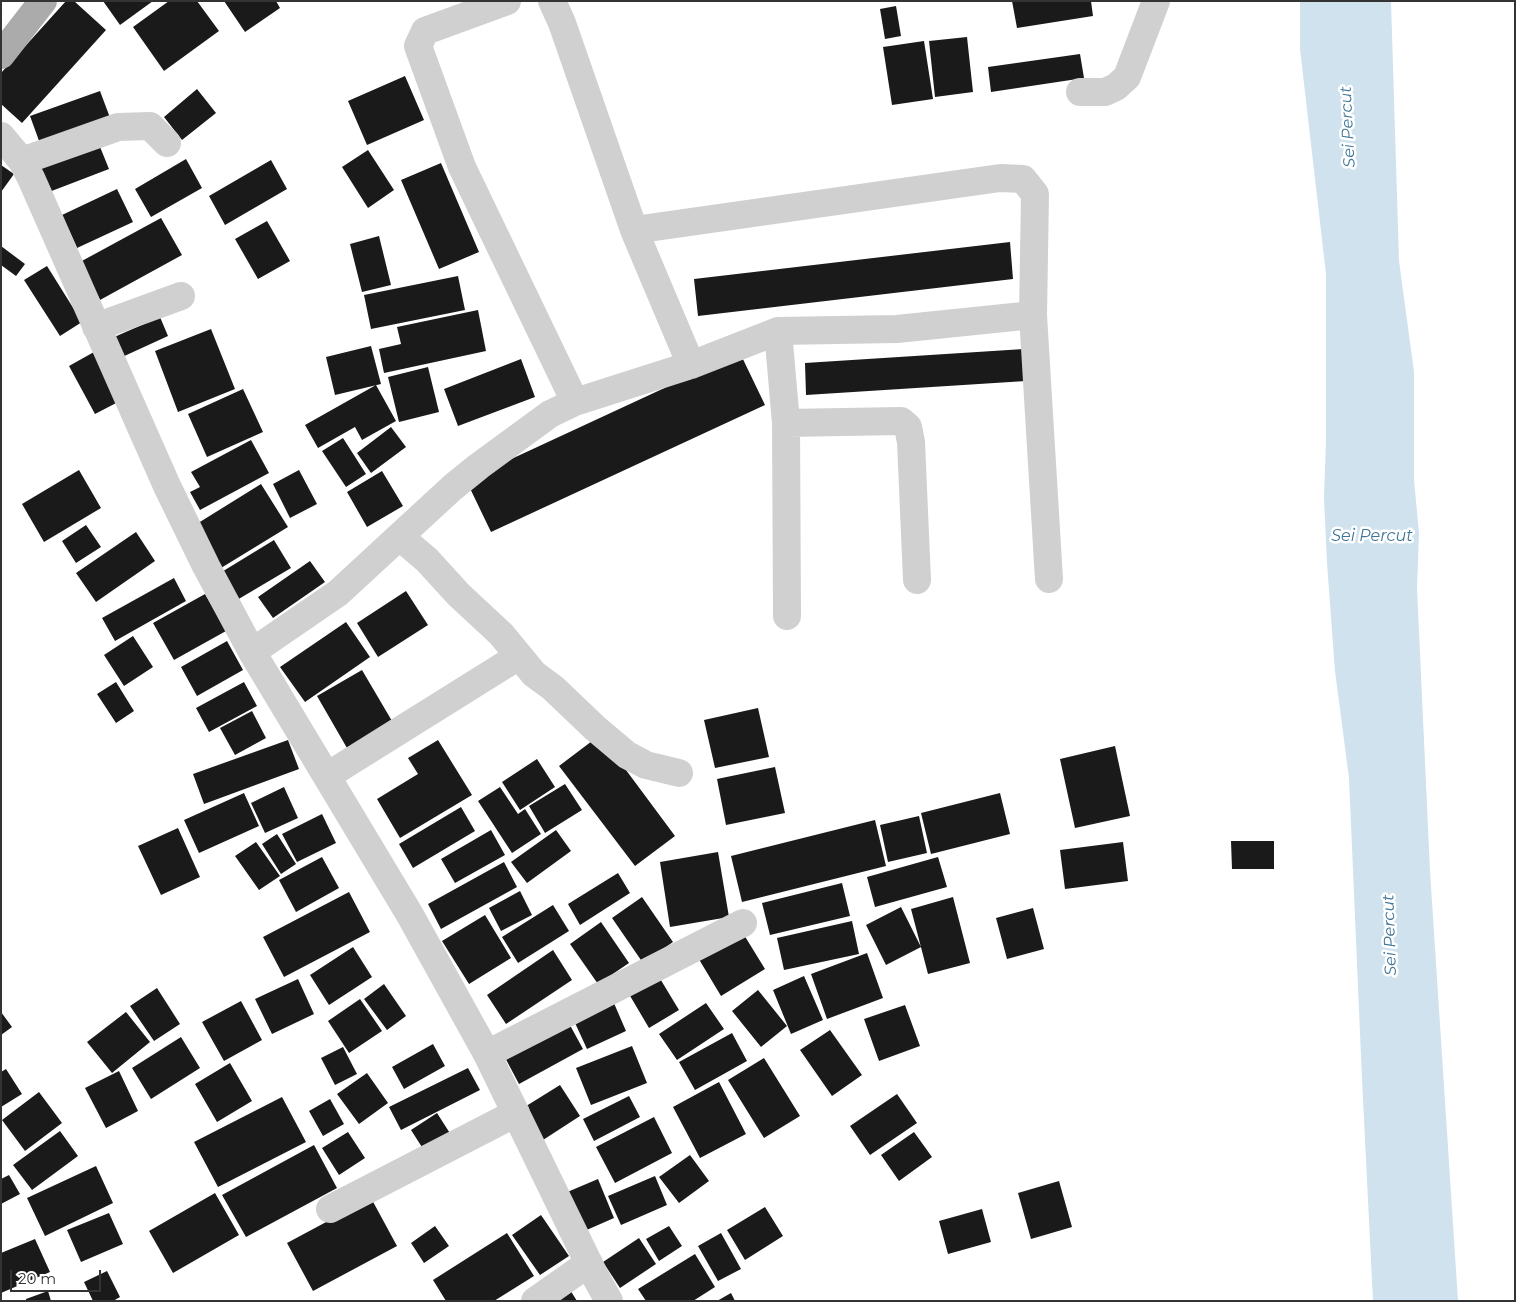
<!DOCTYPE html>
<html>
<head>
<meta charset="utf-8">
<style>
  body { margin:0 }
  #map { position:relative; width:1516px; height:1302px; overflow:hidden; background:#fff; font-family:Montserrat,sans-serif }
  canvas { display:block }
  .frame { position:absolute; inset:0; border:2px solid #333; pointer-events:none }
  .scale { position:absolute; left:10px; top:1270px; width:91px; height:22px; box-sizing:border-box; border:2px solid #333; border-top:0; padding-left:6px; font-size:15px; line-height:18px; white-space:nowrap; color:#333; -webkit-text-stroke:4px #fff; paint-order:stroke }
</style>
</head>
<body>
<div id="map">
<canvas width="1516" height="1302"></canvas>
<div class="frame"></div>
<div class="scale">20 m</div>
</div>
<script>
const ctx = document.querySelector('canvas').getContext('2d');
ctx.lineJoin = 'round';
function fill(path, color) { ctx.fillStyle = color; ctx.fill(path, 'evenodd'); }
function trace(path, color, width, dash) { ctx.strokeStyle = color; ctx.lineWidth = width; ctx.lineCap = dash ? 'butt' : 'round'; ctx.setLineDash(dash || []); ctx.stroke(path); }
function drawText(font, color, halo, rows, align = 'center') {
  ctx.font = font + ' Montserrat,sans-serif'; ctx.lineWidth = 5; ctx.setLineDash([]); ctx.textBaseline = 'middle'; ctx.strokeStyle = halo; ctx.fillStyle = color; for (const [text, x, y, turn = 0] of rows) {
    ctx.save(); ctx.translate(x, y); ctx.rotate((+turn || 0) * Math.PI / 180); ctx.textAlign = isNaN(turn) ? turn : align; if (halo) ctx.strokeText(text, 0, 0); ctx.fillText(text, 0, 0); ctx.restore();
  }
}
fill(new Path2D(`
  M1300,1H1391L1399,261L1414,372V480L1419,533L1417,588L1430,871L1458,1301H1373L1362,1079L1349,778L1335,671L1327,563L1324,498L1326,440V274L1300,49Z`), '#cfe2ee');
fill(new Path2D(`
  M66,1H74L106,30L22,123L1,104V73Z
  M103,1H153L120,25Z
  M169,1H197L219,31L164,71L133,27Z
  M224,1H276L280,8L245,32Z
  M1012,1H1091L1093,16L1017,28Z
  M896,6L901,36L885,39L880,9Z
  M967,37L973,92L935,97L929,41Z
  M924,41L933,99L892,105L883,47Z
  M1080,54L1084,78L991,92L988,67Z
  M405,76L424,120L367,145L348,101Z
  M197,89L216,113L182,140L164,117Z
  M100,91L112,123L42,149L30,116Z
  M96,137L109,169L49,192L37,161Z
  M368,150L394,190L368,208L342,167Z
  M186,159L202,188L151,217L135,189Z
  M271,160L287,189L225,225L209,196Z
  M441,163L479,252L439,269L401,180Z
  M1,165L14,174L1,192Z
  M117,189L133,222L77,248L62,215Z
  M161,218L182,255L100,300L80,262Z
  M267,221L290,261L258,279L235,239Z
  M379,236L391,285L362,292L350,244Z
  M1010,242L1013,279L698,316L694,279Z
  M1,246L25,264L16,276L1,265Z
  M47,266L82,322L60,336L24,280Z
  M458,276L465,310L371,329L364,295Z
  M478,310L486,351L384,373L379,349L401,344L397,327Z
  M160,317L168,336L120,358L112,338Z
  M211,329L235,389L178,412L155,351Z
  M371,346L381,384L335,395L326,357Z
  M1024,349L1026,381L806,395L805,363Z
  M94,352L120,401L95,414L69,366Z
  M740,353L765,405L491,532L466,480Z
  M521,359L535,397L458,426L444,389Z
  M428,367L439,412L399,422L388,377Z
  M376,385L396,421L362,440L355,427L318,448L305,425Z
  M243,389L263,432L207,457L188,414Z
  M391,427L406,447L371,473L357,453Z
  M343,438L366,474L346,487L322,451Z
  M251,440L269,473L200,510L190,492L200,487L191,472Z
  M79,470L101,508L44,542L22,504Z
  M299,470L317,504L290,518L273,484Z
  M382,471L403,506L367,527L347,492Z
  M261,484L288,527L221,568L195,525Z
  M86,525L101,547L76,563L62,541Z
  M136,532L155,561L96,602L76,573Z
  M274,540L291,568L237,600L220,573Z
  M310,561L325,582L273,618L258,597Z
  M174,578L186,601L115,641L102,618Z
  M406,591L428,625L378,657L357,623Z
  M205,594L226,631L174,660L153,623Z
  M346,622L370,657L305,702L280,667Z
  M133,636L153,667L124,686L104,655Z
  M227,641L243,670L197,696L181,667Z
  M362,670L392,721L347,748L317,696Z
  M116,682L134,711L116,723L97,694Z
  M244,682L257,706L209,732L196,708Z
  M758,708L769,757L715,768L704,720Z
  M252,711L266,738L235,755L220,728Z
  M600,735L675,836L635,866L559,766Z
  M288,740L299,769L204,804L193,774Z
  M438,740L472,795L400,838L377,799L418,774L408,758Z
  M1115,746L1130,816L1075,828L1060,759Z
  M537,759L555,787L520,810L502,782Z
  M775,767L785,813L726,825L717,779Z
  M565,784L582,810L545,833L529,806Z
  M284,787L298,818L265,833L251,803Z
  M500,787L518,814L525,809L541,834L512,853L478,801Z
  M244,793L259,826L199,853L184,820Z
  M1000,793L1010,834L931,854L921,813Z
  M461,807L475,831L413,868L399,844Z
  M322,814L336,843L297,862L282,834Z
  M919,816L927,853L888,862L880,825Z
  M875,820L886,866L742,902L731,856Z
  M178,828L200,877L161,895L138,846Z
  M491,830L505,855L455,883L441,859Z
  M556,830L571,851L527,883L511,862Z
  M277,834L296,864L281,874L262,844Z
  M1231,841H1274V869H1232Z
  M256,842L280,876L259,890L235,856Z
  M1123,842L1128,881L1065,889L1060,850Z
  M718,852L729,917L670,927L660,862Z
  M322,857L339,888L296,912L279,880Z
  M938,857L947,887L875,907L867,877Z
  M504,862L517,887L441,929L428,904Z
  M618,873L630,893L580,925L568,904Z
  M842,883L850,916L770,935L762,903Z
  M520,891L532,915L501,931L489,908Z
  M349,892L370,932L284,977L263,937Z
  M642,897L673,942L643,963L612,918Z
  M953,897L970,963L928,974L911,909Z
  M553,905L569,931L518,963L502,937Z
  M901,907L921,947L886,965L866,925Z
  M1033,908L1044,949L1007,959L996,918Z
  M485,915L511,958L469,984L442,941Z
  M852,921L859,954L784,970L777,938Z
  M601,922L629,963L598,984L570,944Z
  M741,930L765,969L721,996L697,956Z
  M353,947L372,977L329,1005L310,975Z
  M553,950L572,980L506,1024L487,995Z
  M867,953L883,998L827,1019L811,974Z
  M656,972L679,1010L649,1028L626,989Z
  M804,976L823,1020L791,1034L773,990Z
  M298,979L314,1014L272,1034L255,999Z
  M384,984L406,1016L387,1030L364,999Z
  M157,988L180,1024L154,1041L130,1006Z
  M758,990L787,1026L761,1047L732,1011Z
  M610,994L626,1031L587,1049L570,1012Z
  M360,999L382,1031L349,1053L328,1021Z
  M241,1001L262,1040L224,1061L202,1022Z
  M706,1003L724,1029L677,1060L659,1034Z
  M905,1005L920,1046L879,1061L864,1019Z
  M1,1012L12,1027L1,1035Z
  M126,1012L150,1042L112,1073L87,1042Z
  M565,1016L583,1049L519,1084L501,1050Z
  M830,1030L862,1075L832,1096L800,1050Z
  M732,1033L747,1061L695,1090L679,1062Z
  M181,1037L200,1068L151,1099L132,1068Z
  M433,1044L445,1066L404,1089L392,1067Z
  M632,1046L647,1083L591,1105L576,1068Z
  M343,1047L357,1074L335,1085L321,1058Z
  M764,1058L800,1116L764,1138L728,1080Z
  M230,1063L252,1101L217,1122L195,1084Z
  M468,1068L480,1090L401,1130L389,1107Z
  M6,1069L22,1094L1,1107V1072Z
  M119,1071L138,1111L106,1128L85,1088Z
  M367,1073L388,1103L359,1124L337,1094Z
  M719,1082L746,1134L700,1158L673,1107Z
  M560,1085L580,1116L543,1140L523,1108Z
  M39,1092L62,1123L25,1151L2,1120Z
  M897,1094L917,1123L870,1155L850,1126Z
  M629,1096L640,1117L594,1141L583,1119Z
  M282,1097L306,1142L218,1187L194,1142Z
  M330,1099L344,1124L323,1136L309,1111Z
  M437,1113L453,1138L427,1155L411,1130Z
  M654,1117L672,1153L615,1183L596,1147Z
  M60,1131L78,1156L32,1190L13,1165Z
  M348,1132L365,1158L339,1175L322,1148Z
  M914,1132L932,1157L899,1181L881,1155Z
  M314,1145L337,1188L246,1237L222,1195Z
  M690,1155L709,1181L679,1203L659,1177Z
  M96,1166L113,1203L45,1236L27,1198Z
  M9,1175L20,1194L1,1204V1179Z
  M655,1176L667,1205L621,1225L608,1196Z
  M598,1179L614,1218L582,1232L565,1193Z
  M1059,1181L1072,1227L1031,1239L1018,1193Z
  M215,1193L239,1235L173,1273L149,1231Z
  M371,1198L397,1246L313,1291L287,1243Z
  M765,1207L783,1236L745,1260L727,1230Z
  M982,1209L991,1242L948,1254L939,1221Z
  M109,1213L123,1244L81,1262L67,1230Z
  M541,1215L569,1256L540,1275L512,1235Z
  M435,1226L449,1246L424,1263L411,1243Z
  M669,1226L682,1246L659,1261L646,1239Z
  M507,1233L534,1276L494,1301H446L433,1280Z
  M721,1233L741,1269L718,1281L698,1246Z
  M639,1238L656,1264L620,1288L603,1262Z
  M35,1239L50,1272L1,1293V1253Z
  M695,1254L715,1287L693,1301H646L638,1289Z
  M107,1271L120,1297L113,1301H93L84,1282Z
  M567,1285L577,1301H542Z
  M48,1291L51,1301H26V1299Z
  M731,1293L735,1301H717Z`), '#1a1a1a');
trace(new Path2D(`
  M552,1L562,23L634,230L691,365
  M1080,92H1105L1116,87L1127,77L1156,1
  M1,136L22,161L31,178L167,486L206,566L252,652L410,915L487,1054L594,1274L609,1301
  M22,161L118,127L150,126L167,143
  M1033,315L1049,579
  M96,327L181,296
  M778,331L786,423L787,616
  M575,402L691,365L778,331L897,329L1033,315L1035,194L1023,179L1000,178L634,230
  M786,423L901,421L908,427L911,442L917,580
  M400,537L427,560L459,595L501,634L534,674L553,688L595,728L627,755L646,765L679,773
  M252,652L338,593L453,487L479,466L550,414L575,402L462,167L418,46L425,31L507,1
  M327,776L519,656
  M487,1054L743,923
  M330,1209L516,1113
  M535,1301L589,1263`), '#d0d0d0', 28);
trace(new Path2D(`
  M1,55L43,1`), '#ababab', 28);
drawText('italic 16px', '#3f7597', '#fff', [
  ["Sei Percut",1348,127,-93],
  ["Sei Percut",1372,536],
  ["Sei Percut",1390,935,-92]
]);
</script>
</body>
</html>
